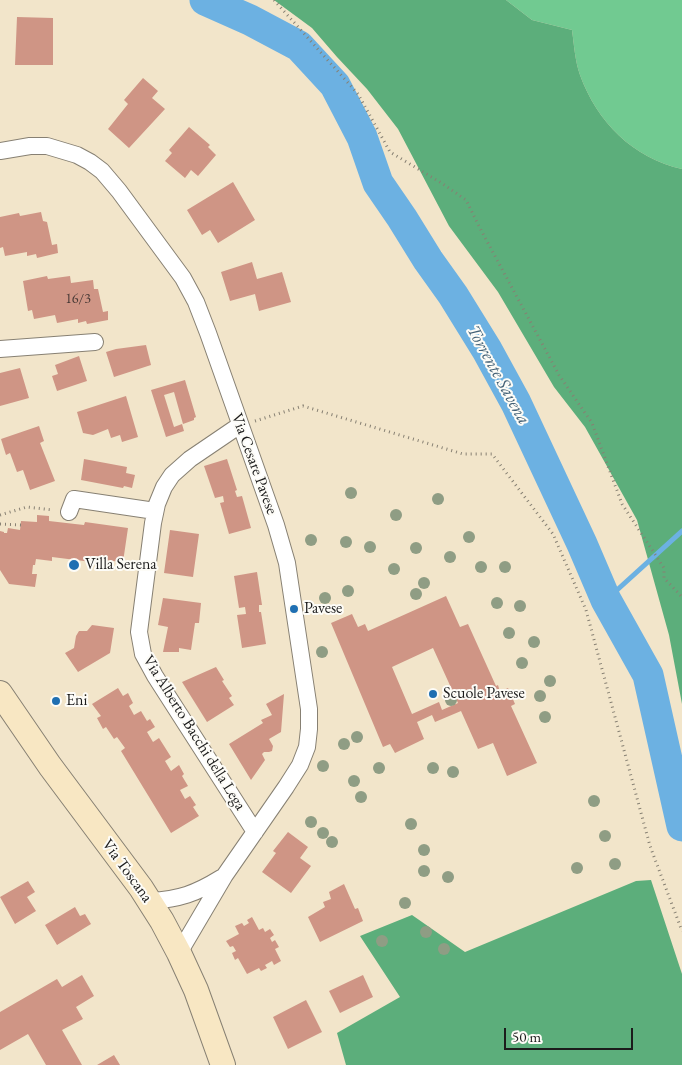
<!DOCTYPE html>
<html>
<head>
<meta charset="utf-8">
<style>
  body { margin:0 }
  #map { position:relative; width:682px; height:1065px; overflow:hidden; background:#f2e5ca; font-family:"EB Garamond",serif }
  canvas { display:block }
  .scale { position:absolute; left:504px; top:1028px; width:129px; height:22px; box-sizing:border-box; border:2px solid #1c1c1c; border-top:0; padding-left:6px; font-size:15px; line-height:18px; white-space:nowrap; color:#1c1c1c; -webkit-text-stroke:4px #fdfcf7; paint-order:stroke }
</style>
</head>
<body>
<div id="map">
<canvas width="682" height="1065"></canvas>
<div class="scale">50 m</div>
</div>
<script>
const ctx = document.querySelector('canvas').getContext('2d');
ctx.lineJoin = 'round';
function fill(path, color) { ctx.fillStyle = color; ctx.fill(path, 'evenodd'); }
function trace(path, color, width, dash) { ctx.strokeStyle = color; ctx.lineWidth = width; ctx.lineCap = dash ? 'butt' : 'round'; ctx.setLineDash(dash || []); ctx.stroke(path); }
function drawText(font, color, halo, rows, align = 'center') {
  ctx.font = font + ' "EB Garamond",serif'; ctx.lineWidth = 4; ctx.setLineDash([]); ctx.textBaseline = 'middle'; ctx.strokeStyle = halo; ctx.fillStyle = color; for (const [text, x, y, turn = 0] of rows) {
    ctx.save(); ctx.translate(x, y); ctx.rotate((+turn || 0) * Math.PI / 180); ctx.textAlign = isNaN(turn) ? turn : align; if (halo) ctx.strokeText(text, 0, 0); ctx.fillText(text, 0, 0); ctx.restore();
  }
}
fill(new Path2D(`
  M506,0H682V169C633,158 597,122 580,75C575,61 574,44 572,30L532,20Z`), '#71ca91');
fill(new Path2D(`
  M274,0H506L532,20L572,30C574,44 575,61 580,75C597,122 633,158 682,169V704L669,635L637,520L585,427L554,387L498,292L449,226L398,129L367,89L337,57L312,28Z
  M651,880L682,974V1065H346L337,1033L400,997L360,936L412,915L465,952L636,881Z`), '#5cae7b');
trace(new Path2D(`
  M606,600L682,531`), '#6cb1e2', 5);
trace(new Path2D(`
  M205,0L250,20L299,46L335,85L362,137L378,183L402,218L428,260L453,295L487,350L516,403L582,544L606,600L648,675L682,826`), '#6cb1e2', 31);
fill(new Path2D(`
  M17,17L53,18V65H15Z
  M143,78L158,91L152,98L165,109L129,148L108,129L128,104L124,100Z
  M189,127L210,145L208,147L216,155L198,176L191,170L185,178L165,161L172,153L169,150Z
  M233,182L255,220L218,243L210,230L202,235L187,210Z
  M41,212L43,221L47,222L52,245L57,244L58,253L37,258L36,254L27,256V252L5,256L3,247L0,248V217L19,213L20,216Z
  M252,262L257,279L282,272L291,302L259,311L255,294L230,301L221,272Z
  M47,276L48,279L70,276L71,283L93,280L94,289H98L103,312L108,311V320L87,324L86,321L78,323V319L57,323L55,315L34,319L32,310L28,311L23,281Z
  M146,345L151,365L114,377L106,352L116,349Z
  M79,356L87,381L57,391L52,376L58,374L55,365Z
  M20,368L29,398L0,406V373Z
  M185,380L196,417L194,418V420L183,424L174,392L164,395L174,427L182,424L184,431L166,437L151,390Z
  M126,396L138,437L122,442L120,435L111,438L108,429L93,435L83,433L77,412Z
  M39,426L44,441L40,443L55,481L30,490L23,470L17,472L10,453L6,455L1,439Z
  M84,459L127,467L126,473L135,475L132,488L124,486L123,488L81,480Z
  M227,459L237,490L235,491L237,497L242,496L251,528L229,534L220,503L224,502L223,496L215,498L204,466Z
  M37,515L49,516V521L75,524L84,525L85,522L128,528L123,562L92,559V562L52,557V561L36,559L35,565H33L32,574H37L35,587L9,584L0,570V531L4,532V533H7L8,528L20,530L21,521L37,522Z
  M170,530L199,534L193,577L164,573Z
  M257,572L262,605H259V612H261L266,644L242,648L237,615L246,614L245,607L239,608L234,576Z
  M446,596L460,627L468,624L496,686L498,685L500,692L508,688L515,704L511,706L537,763L507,776L493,743L478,749L461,711L435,722L432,715L417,722L424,739L395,753L390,744L383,747L331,623L352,614L358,627L365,624L368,631ZM433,648L458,703L442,710L439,702L412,714L392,667Z
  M163,598L201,603L199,623H195L191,650L179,648V652H163L168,627L158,625Z
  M92,625L114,628L110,653L78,672L65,653L74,648L76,636L79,631H87Z
  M216,667L224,680L222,681L232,696L229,698L234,705L207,722L182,682Z
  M118,688L123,696L128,693L133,703L129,706L134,715L141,711L147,721L150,719L155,727L147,732L153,742L159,738L171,757L165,761L171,771L179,765L184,774L182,776L188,786L180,790L185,799L190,796L196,805L193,807L199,816L171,833L121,751L125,748L117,737L114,739L106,727L103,729L97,718L101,716L92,704Z
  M284,694L281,732L269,739L273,746L272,751L269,752H264L262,754L265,760L251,780L229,744L263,723L261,720L272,715L266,704Z
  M288,832L308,847L300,858L311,866L291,893L262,872L276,853L273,851Z
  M28,881L35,892L27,897L36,911L15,924L0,897Z
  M344,884L355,909L358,908L363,921L320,942L308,917L325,907L323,902L331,899L329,892Z
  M75,907L80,916L85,914L91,924L57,945L45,925Z
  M252,917L259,930L263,928L265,932L270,929L274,935L270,938L272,942L275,940L279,947L275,949L281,961L274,965L272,961L265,965L267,968L261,971L259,968L247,974L238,958L235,960L232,953L236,951L233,946L230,947L226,941L239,934L235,926L242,923L244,926L249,923L247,920Z
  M82,975L94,996L76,1007L83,1019L62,1030L82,1065H46L28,1034L0,1050V1012L57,979L62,987Z
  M363,975L373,997L340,1013L329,991Z
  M306,1000L322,1032L288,1049L273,1017Z
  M114,1055L120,1065H97Z`), '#cf9585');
const street = new Path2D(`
  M0,151L30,146H47L77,155L90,162L102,171L119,191L183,278L196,302L208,333L276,525L287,563L309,709V729L307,747L300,765L286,787L225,875L179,953
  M0,349L95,342
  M240,425L190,459L172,475L164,487L157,504L153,523L139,632L143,654L155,676L255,832
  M69,512L74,499L155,511
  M150,901C180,899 195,894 221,878`);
const secondary = new Path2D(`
  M0,693L50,766L141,888L162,921L179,953L196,990L223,1065`);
trace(street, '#878073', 18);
trace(secondary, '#878073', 26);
trace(new Path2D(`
  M274,0L358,94L390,152L443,184L466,200L482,232L559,375L592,423L622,504L664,568V578L682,597
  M255,421L303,406L463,454H492L553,534L586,610L650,846L682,931
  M0,515L27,507L53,510
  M0,524L21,525`), '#878073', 3, [1, 4]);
trace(street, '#fff', 16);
trace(secondary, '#f8e7c3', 24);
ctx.fillStyle = '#8f9d84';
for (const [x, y] of [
  [351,493],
  [438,499],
  [396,515],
  [469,537],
  [311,540],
  [346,542],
  [370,547],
  [416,548],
  [450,557],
  [481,567],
  [505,567],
  [394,569],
  [424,583],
  [348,591],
  [416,594],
  [325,598],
  [497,603],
  [520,606],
  [509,633],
  [534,642],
  [322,652],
  [522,663],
  [550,681],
  [540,696],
  [451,700],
  [545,717],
  [357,737],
  [344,744],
  [323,766],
  [379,768],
  [433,768],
  [453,772],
  [354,781],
  [361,797],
  [594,801],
  [311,822],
  [411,824],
  [323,833],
  [605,836],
  [332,842],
  [424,850],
  [615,864],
  [577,868],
  [424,871],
  [448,877],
  [405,903],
  [426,932],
  [382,941],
  [444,949]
]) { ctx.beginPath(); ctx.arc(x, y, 6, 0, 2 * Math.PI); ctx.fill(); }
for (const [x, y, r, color] of [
  [74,565,6,"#1f6fb2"],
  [294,609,5,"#1f6fb2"],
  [433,694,5,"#1f6fb2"],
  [56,701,5,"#1f6fb2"]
]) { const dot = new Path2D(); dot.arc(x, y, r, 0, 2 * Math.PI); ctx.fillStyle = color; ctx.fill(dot); trace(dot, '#fdfcf7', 2); }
drawText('14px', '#493a36', null, [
  ["16/3",78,299]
]);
drawText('16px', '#1c1c1c', '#fdfcf7', [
  ["Via Cesare Pavese",254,464,70],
  ["Via Alberto Bacchi della Lega",194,733,58],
  ["Via Toscana",127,871,54]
]);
drawText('16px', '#1c1c1c', '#fdfcf7', [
  ["Villa Serena",85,565],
  ["Pavese",304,609],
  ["Scuole Pavese",443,694],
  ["Eni",66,701]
], 'left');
drawText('italic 18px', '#405f75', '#fdfcf7', [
  ["Torrente Savena",498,375,61]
]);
</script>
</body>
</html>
